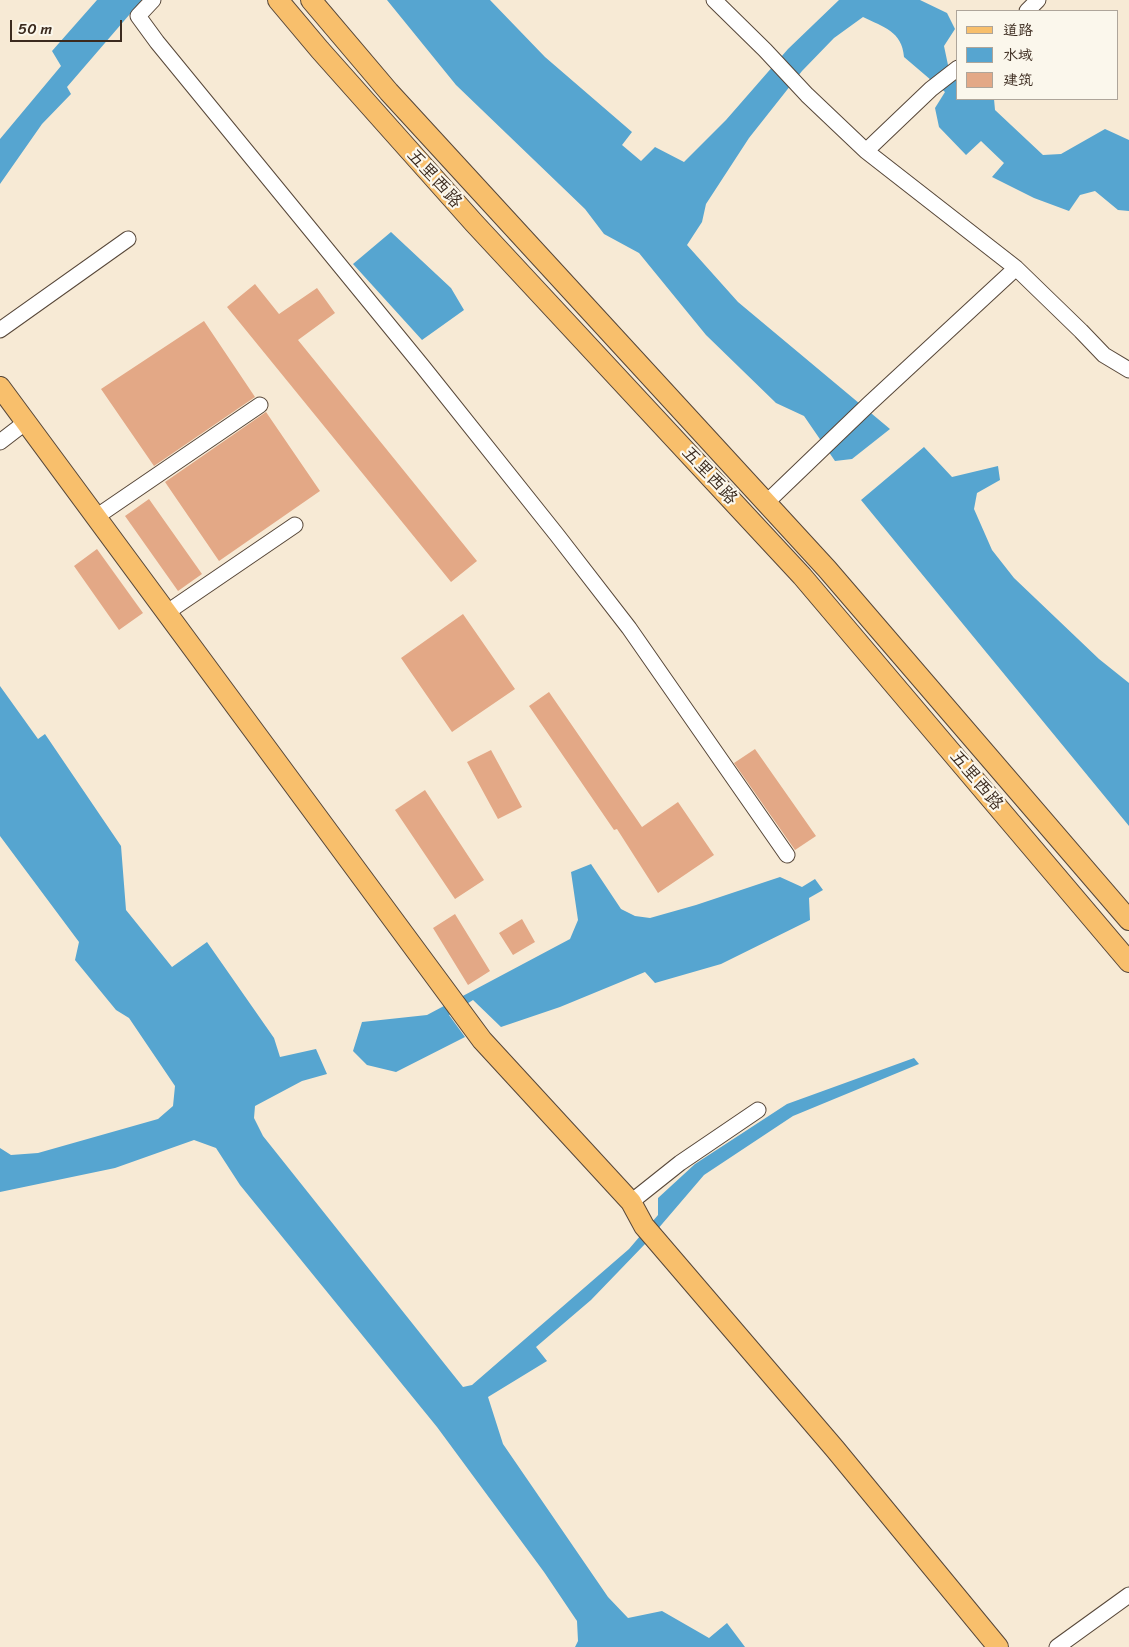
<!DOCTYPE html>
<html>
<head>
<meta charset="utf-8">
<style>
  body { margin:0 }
  #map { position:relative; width:1129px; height:1647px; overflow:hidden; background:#f7ead5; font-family:Sriracha,"LXGW WenKai TC",sans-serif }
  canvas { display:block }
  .legend { position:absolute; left:956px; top:10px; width:162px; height:90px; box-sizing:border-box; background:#fbf7ec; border:1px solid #aea59a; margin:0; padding:6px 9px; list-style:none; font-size:15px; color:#3b2a1e }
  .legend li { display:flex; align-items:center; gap:10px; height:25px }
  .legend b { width:25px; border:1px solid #aea59a }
  .scale { position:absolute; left:10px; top:20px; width:112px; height:22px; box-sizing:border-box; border:2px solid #3b2a1e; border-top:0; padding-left:6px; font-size:15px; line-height:18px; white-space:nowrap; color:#3b2a1e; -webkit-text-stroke:4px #fbf7ec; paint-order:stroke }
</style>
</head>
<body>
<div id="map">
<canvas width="1129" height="1647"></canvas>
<ul class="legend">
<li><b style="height:6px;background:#f8bf6c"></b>道路</li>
<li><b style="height:14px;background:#56a5d0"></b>水域</li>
<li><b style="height:14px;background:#e3a886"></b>建筑</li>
</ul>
<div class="scale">50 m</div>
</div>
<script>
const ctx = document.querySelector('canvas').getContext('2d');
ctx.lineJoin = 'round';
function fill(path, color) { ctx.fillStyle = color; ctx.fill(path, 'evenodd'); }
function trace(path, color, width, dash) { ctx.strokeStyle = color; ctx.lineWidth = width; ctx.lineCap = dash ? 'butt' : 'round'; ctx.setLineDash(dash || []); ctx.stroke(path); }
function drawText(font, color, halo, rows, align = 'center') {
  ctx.font = font + ' Sriracha,"LXGW WenKai TC",sans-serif'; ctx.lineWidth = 4.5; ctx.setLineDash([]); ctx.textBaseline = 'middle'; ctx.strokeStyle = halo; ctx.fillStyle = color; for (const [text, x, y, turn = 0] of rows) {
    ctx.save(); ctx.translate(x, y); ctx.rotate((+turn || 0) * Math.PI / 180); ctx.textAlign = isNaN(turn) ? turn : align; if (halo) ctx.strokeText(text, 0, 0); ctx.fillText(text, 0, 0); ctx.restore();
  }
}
fill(new Path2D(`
  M97,0H142L67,87L71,94L42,124L0,184V139L61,66L52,51Z
  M387,0H490L545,57L632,132L622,145L641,161L655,147L684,162L726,120L788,49L839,0H920L947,13L955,29L944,46L948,65L958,74V99H994L995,110L1043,155L1061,154L1105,129L1129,140V211L1118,210L1095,191L1080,195L1069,211L1034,198L992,177L1004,163L981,141L966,155L939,127L935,108L945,92L904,57C902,31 883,27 863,17L834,38L802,71L749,138L706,204L702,222L687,245L738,302L890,429L852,459L835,461L804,416L776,403L706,335L639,253L604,234L585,209L456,85Z
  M391,232L451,288L464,310L422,340L353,264Z
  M924,447L952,477L998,466L1000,480L977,493L974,509L992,550L1014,578L1099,659L1129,683V826L861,500Z
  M0,686L38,739L45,734L121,846L126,910L172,967L207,942L274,1038L280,1057L316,1049L327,1074L302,1081L255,1106L254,1118L263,1136L463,1387L472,1385L629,1249L658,1215V1198L695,1164L787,1104L914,1058L919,1064L793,1116L704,1175L645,1244L591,1300L536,1347L547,1361L488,1397L503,1444L608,1597L628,1618L662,1611L709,1638L727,1623L745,1647H575L578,1641L577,1621L544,1572L437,1427L240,1185L216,1148L194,1140L115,1168L0,1192V1148L11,1155L38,1153L158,1119L173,1106L175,1086L129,1018L116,1010L75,960L79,942L0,836Z
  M591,864L621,909L635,916L650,918L696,905L780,877L802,887L815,879L823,890L809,898L810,920L721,964L655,983L645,972L560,1007L501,1027L473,1000L449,1015L465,1037L396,1072L367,1065L353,1051L362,1022L427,1015L570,939L578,920L571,872Z`), '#56a5d0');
fill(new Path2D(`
  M255,284L279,314L317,288L335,313L298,340L477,561L451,582L227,307Z
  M204,321L255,397L154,466L101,389Z
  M266,412L320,491L219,561L165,482Z
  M149,499L202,574L178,591L125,516Z
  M97,549L143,613L119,630L74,566Z
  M463,614L515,689L452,732L401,658Z
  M549,692L642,827L678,802L714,855L658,893L617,829L614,830L529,706Z
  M755,749L816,836L795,850L734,763Z
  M491,750L522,807L498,819L467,762Z
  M425,790L484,880L455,899L395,810Z
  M455,914L490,971L468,985L433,928Z
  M522,919L535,942L513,955L499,933Z`), '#e3a886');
const minor = new Path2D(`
  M153,0L138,16L157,42L423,367L557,535L629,628L787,855
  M714,0L765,50L807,95L866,151L1016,268L1081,331L1104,355L1129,370
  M1027,11L1038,0
  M866,151L931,89L958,68
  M0,330L128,239
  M0,442L26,422
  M766,503L869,404L1016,268
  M96,517L260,405
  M166,613L295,525
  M631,1202L680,1163L758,1110
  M1057,1647L1129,1595`);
const major = new Path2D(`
  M278,0L320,50L474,223L802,576L1129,962
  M311,0L389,92L827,569L1129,920
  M0,387L482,1040L631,1202L644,1226L835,1449L998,1647`);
trace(minor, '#574739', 17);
trace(major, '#574739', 22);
trace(minor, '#fff', 15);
trace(major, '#f8bf6c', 20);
drawText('18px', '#3b2a1e', '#fbf7ec', [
  ["五里西路",434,179,48],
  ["五里西路",709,476,47],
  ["五里西路",976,781,50]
]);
</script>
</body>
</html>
